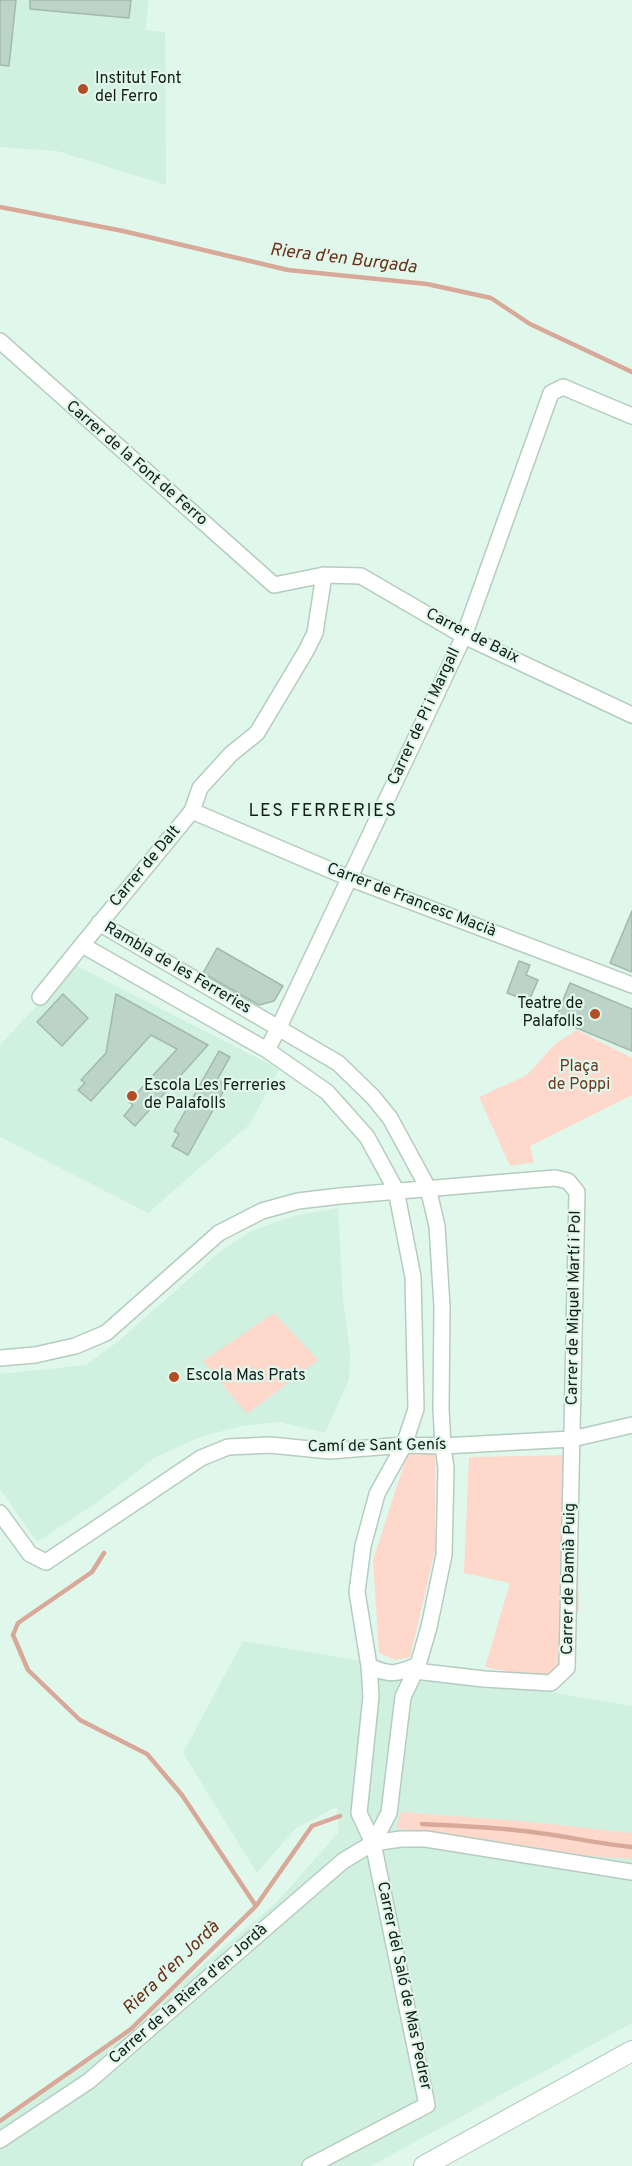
<!DOCTYPE html>
<html>
<head>
<meta charset="utf-8">
<style>
  body { margin:0 }
  canvas { display:block; background:#e0f7ec }
</style>
</head>
<body>
<canvas width="632" height="2166"></canvas>
<script>
const ctx = document.querySelector('canvas').getContext('2d');
ctx.lineJoin = 'round';
function fill(path, color) { ctx.fillStyle = color; ctx.fill(path, 'evenodd'); }
function trace(path, color, width, dash) { ctx.strokeStyle = color; ctx.lineWidth = width; ctx.lineCap = dash ? 'butt' : 'round'; ctx.setLineDash(dash || []); ctx.stroke(path); }
function drawText(font, color, halo, rows, align = 'center') {
  ctx.font = font + ' Overpass,sans-serif'; ctx.lineWidth = 4.5; ctx.setLineDash([]); ctx.textBaseline = 'middle'; ctx.strokeStyle = halo; ctx.fillStyle = color; for (const [text, x, y, turn = 0] of rows) {
    ctx.save(); ctx.translate(x, y); ctx.rotate((+turn || 0) * Math.PI / 180); ctx.textAlign = isNaN(turn) ? turn : align; if (halo) ctx.strokeText(text, 0, 0); ctx.fillText(text, 0, 0); ctx.restore();
  }
}
fill(new Path2D(`
  M0,0H148L146,30L165,32L166,185L57,151L0,147Z
  M75,965L279,1069L250,1124L148,1213L0,1137V1045Z
  M338,1208L343,1300L350,1349L349,1379L325,1433L280,1422L242,1426L203,1436L157,1456L96,1503L37,1542L0,1489V1374L86,1365L120,1340L217,1254L249,1232L293,1216Z
  M243,1641L632,1706V1833L522,1821L402,1812L396,1828L527,1848L589,1856L632,1859V2023L371,2166H0V2120L94,2057L276,1903L339,1832L337,1806L295,1829L257,1873L183,1753Z`), '#d0f0e0');
fill(new Path2D(`
  M577,1030L632,1058V1095L530,1146L534,1162L510,1166L479,1097L527,1075L555,1044Z
  M274,1313L318,1360L247,1414L203,1361Z
  M408,1452L435,1453V1550L410,1657L395,1660L379,1653L373,1560Z
  M575,1455L579,1610L553,1680L485,1667L510,1583L464,1573L469,1457Z
  M401,1812L522,1821L632,1833V1859L589,1856L396,1828Z`), '#fdd8cb');
trace(new Path2D(`
  M0,207L123,231L288,270L427,284L491,298L530,324L632,372
  M104,1553L92,1572L18,1623L13,1635L28,1670L80,1720L147,1754L182,1795L256,1906
  M422,1824C461,1826 500,1827 539,1833C571,1837 600,1844 632,1847
  M0,2121L131,2029L256,1906L312,1826L340,1816`), '#d8a998', 4.5);
const building = new Path2D(`
  M0,0H16L9,66L0,65Z
  M30,0H131L129,18L30,9Z
  M632,911V972L610,963Z
  M217,948L283,986L274,1001L259,1005L203,973Z
  M519,961L530,965L526,975L538,980L529,1001L507,993Z
  M570,983L632,1009V1051L555,1019Z
  M63,994L88,1018L62,1046L37,1022Z
  M116,994L208,1045L135,1126L124,1116L133,1105L129,1102L177,1049L151,1035L91,1101L78,1090L85,1083L81,1080L106,1053Z
  M219,1051L230,1057L217,1080L227,1085L188,1155L172,1146L179,1134L174,1131Z`);
fill(building, '#bcd3c8');
trace(building, '#a3b9ae', 1.5);
const minor = new Path2D(`
  M0,341L274,585L324,575L361,576L464,636L632,715
  M192,811L349,878L632,985
  M99,923L338,1063L373,1097L390,1118L428,1188L437,1226L442,1307L441,1409L443,1446L446,1468L444,1555L429,1627L418,1665L403,1697L389,1813L373,1843L359,1813L371,1696L369,1666L357,1592L363,1546L377,1494L404,1445L416,1409L413,1277L396,1190L367,1137L327,1092L267,1050L82,945L192,811L200,788L231,754L257,733L306,651L315,633L324,575
  M40,997L82,945
  M267,1050L279,1027L464,636L551,393L563,387L632,416
  M0,1358L35,1355L75,1346L106,1333L219,1233L262,1211L298,1201L340,1196L555,1178L568,1181L577,1192L567,1668L551,1683L484,1679L415,1671
  M0,1513L30,1554L46,1562L201,1458L228,1447L270,1445L330,1451L404,1445L443,1446L572,1439L632,1425
  M369,1666C390,1676 397,1674 418,1665
  M0,2140L89,2081L343,1861L373,1843L401,1839H426L632,1872
  M310,2166L427,2105L373,1843`);
const major = new Path2D(`
  M424,2166L632,2051`);
trace(minor, '#b5ccc1', 18);
trace(major, '#b5ccc1', 22);
trace(minor, '#fff', 15);
trace(major, '#fff', 20);
for (const [x, y, r, color] of [
  [83,89,6,"#b44d24"],
  [595,1014,6,"#b44d24"],
  [132,1096,6,"#b44d24"],
  [174,1377,6,"#b44d24"]
]) { const dot = new Path2D(); dot.arc(x, y, r, 0, 2 * Math.PI); ctx.fillStyle = color; ctx.fill(dot); trace(dot, '#e0f7ec', 2); }
drawText('16px', '#141d19', '#e0f7ec', [
  ["Institut Font",95,80],
  ["del Ferro",95,98],
  ["Teatre de",583,1005,"right"],
  ["Palafolls",583,1023,"right"],
  ["Escola Les Ferreries",144,1087],
  ["de Palafolls",144,1105],
  ["Escola Mas Prats",186,1377]
], 'left');
drawText('16px', '#141d19', '#e0f7ec', [
  ["Carrer de la Font de Ferro",136,464,41],
  ["Carrer de Baix",472,637,27],
  ["Carrer de Pi i Margall",425,717,-65],
  ["Carrer de Dalt",146,867,-50],
  ["Carrer de Francesc Macià",411,901,21],
  ["Rambla de les Ferreries",177,969,30],
  ["Carrer de Miquel Martí i Pol",575,1308,-89],
  ["Camí de Sant Genís",377,1447,-1],
  ["Carrer de Damià Puig",570,1579,-89],
  ["Carrer del Saló de Mas Pedrer",403,1986,78],
  ["Carrer de la Riera d'en Jordà",189,1995,-41]
]);
drawText('16px', '#733721', '#e0f7ec', [
  ["Plaça",579,1068],
  ["de Poppi",579,1086]
]);
drawText('italic 18px', '#6b3019', '#e0f7ec', [
  ["Riera d'en Burgada",343,260,7],
  ["Riera d'en Jordà",172,1969,-44]
]);
ctx.letterSpacing = '1.5px';
drawText('18px', '#141d19', '#e0f7ec', [
  ["LES FERRERIES",323,812]
]);
ctx.letterSpacing = '0px';
</script>
</body>
</html>
